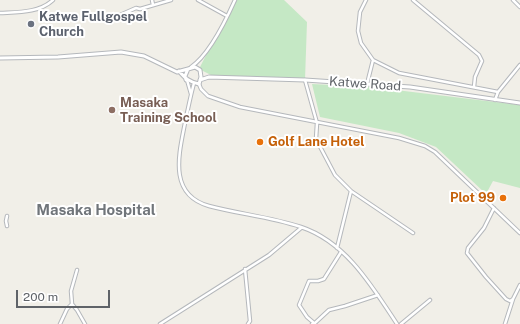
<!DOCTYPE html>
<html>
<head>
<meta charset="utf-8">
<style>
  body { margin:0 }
  #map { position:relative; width:520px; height:324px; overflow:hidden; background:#f1efe8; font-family:"Public Sans",sans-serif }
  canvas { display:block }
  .scale { position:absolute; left:16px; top:290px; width:94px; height:18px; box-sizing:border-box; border:2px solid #5f6368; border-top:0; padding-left:5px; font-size:12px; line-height:14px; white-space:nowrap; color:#5f6368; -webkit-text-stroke:3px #fff; paint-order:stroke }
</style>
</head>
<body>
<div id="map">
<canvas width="520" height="324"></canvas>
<div class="scale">200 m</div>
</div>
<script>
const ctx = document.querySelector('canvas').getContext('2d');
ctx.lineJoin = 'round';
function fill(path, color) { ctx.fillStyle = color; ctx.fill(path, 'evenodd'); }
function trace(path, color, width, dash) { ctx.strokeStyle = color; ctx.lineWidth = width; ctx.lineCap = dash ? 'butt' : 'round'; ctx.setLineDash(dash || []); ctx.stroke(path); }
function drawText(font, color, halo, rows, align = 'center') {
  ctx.font = font + ' "Public Sans",sans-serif'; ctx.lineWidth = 4; ctx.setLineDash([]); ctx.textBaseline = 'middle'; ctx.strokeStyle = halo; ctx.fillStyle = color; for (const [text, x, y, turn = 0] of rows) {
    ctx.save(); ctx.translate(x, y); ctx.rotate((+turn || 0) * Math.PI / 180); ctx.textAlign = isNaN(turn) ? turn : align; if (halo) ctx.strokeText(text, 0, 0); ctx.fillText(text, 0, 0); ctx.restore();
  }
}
fill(new Path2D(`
  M234,0H284L307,22L305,80L215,77L199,69Z
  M312,84L371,87L520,105V188L493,181L486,194L436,147L399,133L320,117Z`), '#c5e8c5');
const minor = new Path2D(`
  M152,0L153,5
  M198,0L227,16
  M366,0L360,12L358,31L361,43L373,60L399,73L498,92
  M413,0L479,55L482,61L475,77L474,87
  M513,0L520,7
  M0,13C18,12 39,13 53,0
  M111,19L136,8L140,9L171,0
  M191,67C209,55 226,20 235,0
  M187,80L191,94
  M305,80L317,123L316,139L335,175L351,191L413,233
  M194,83C190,98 187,113 184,128C178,158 170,195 209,206C239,214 271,217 301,227C346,242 372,286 397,324
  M199,84L201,89L208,96L240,107L399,138L425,146L435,152L520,233
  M367,84L373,60
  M495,100L498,92L520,65
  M494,208L484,228L468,248L467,253L486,277L506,299L510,301L513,299L520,285
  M7,216L6,221L7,226
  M337,248L351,191
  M245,269L250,321L248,324
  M72,304L77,310L85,324
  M60,324L67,309L72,304L71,291L77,270
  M160,324L269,255L301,228
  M312,324L314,323L307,317L299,305L309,281H318L324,279L341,252
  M314,324L329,310L345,306L378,295
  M401,324L430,300
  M505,324L513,299`);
const tertiary = new Path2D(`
  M0,58L58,57L121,52L144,56L177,72L188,69
  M179,71C185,78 189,82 199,84L201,77L200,70L195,67L188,69L185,76L186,80
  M200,80L209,77L305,80L410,87L520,103`);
trace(minor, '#b5b8bc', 4.5);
trace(tertiary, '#b5b8bc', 5);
trace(minor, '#fff', 2.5);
trace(tertiary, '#fff', 3);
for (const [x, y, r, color] of [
  [31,24,4,"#6b7280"],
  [112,110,4,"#8d6e63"],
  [260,142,4,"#e8710a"],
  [503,198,4,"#e8710a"]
]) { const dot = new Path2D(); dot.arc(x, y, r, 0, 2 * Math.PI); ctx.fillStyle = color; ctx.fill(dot); trace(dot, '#fff', 1.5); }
drawText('bold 13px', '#5b616d', '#fff', [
  ["Katwe Fullgospel",39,17],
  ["Church",39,32]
], 'left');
drawText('13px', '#5f6368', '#fff', [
  ["Katwe Road",365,84,4]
]);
drawText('bold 13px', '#785e54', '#fff', [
  ["Masaka",120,103],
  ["Training School",120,118]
], 'left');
drawText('bold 13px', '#c56008', '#fff', [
  ["Golf Lane Hotel",268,142],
  ["Plot 99",495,198,"right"]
], 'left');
drawText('bold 15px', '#70757a', '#fff', [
  ["Masaka Hospital",96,210]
]);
</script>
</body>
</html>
